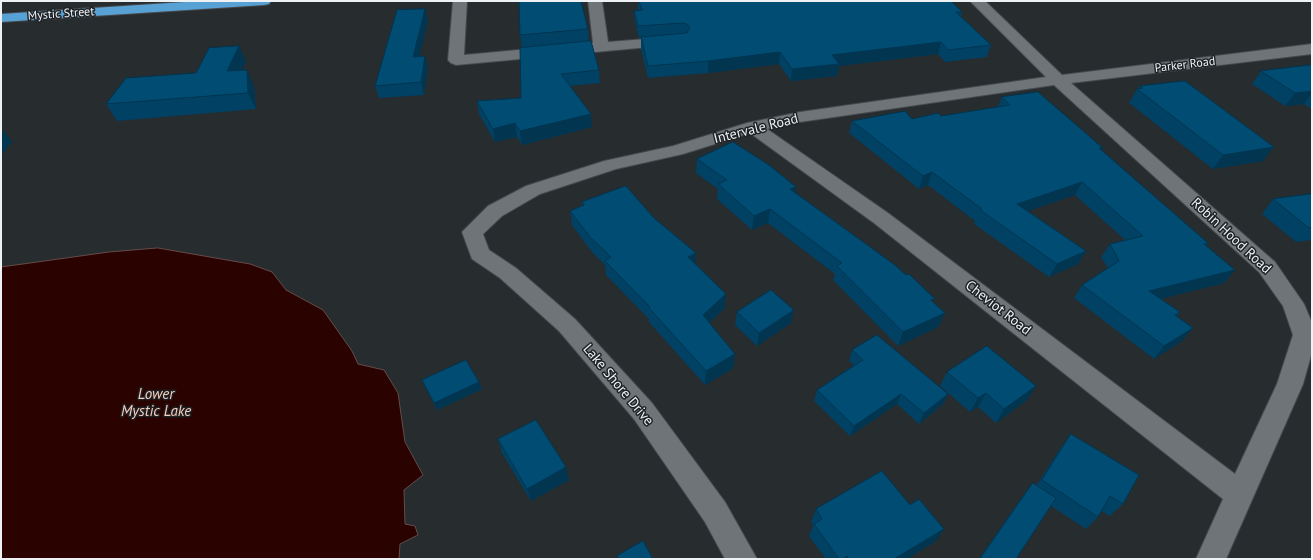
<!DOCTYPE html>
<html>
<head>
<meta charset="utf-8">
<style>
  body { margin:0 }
  #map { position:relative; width:1313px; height:560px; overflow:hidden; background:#272c2f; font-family:"PT Sans",sans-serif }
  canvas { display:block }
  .frame { position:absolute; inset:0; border:2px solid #eff2f5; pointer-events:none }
</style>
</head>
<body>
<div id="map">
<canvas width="1313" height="560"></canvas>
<div class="frame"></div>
</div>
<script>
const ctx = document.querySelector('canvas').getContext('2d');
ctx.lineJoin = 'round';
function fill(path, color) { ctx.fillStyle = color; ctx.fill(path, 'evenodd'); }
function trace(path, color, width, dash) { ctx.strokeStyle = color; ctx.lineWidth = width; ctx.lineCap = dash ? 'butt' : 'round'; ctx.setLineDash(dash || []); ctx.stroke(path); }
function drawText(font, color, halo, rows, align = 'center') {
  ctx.font = font + ' "PT Sans",sans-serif'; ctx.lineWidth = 3; ctx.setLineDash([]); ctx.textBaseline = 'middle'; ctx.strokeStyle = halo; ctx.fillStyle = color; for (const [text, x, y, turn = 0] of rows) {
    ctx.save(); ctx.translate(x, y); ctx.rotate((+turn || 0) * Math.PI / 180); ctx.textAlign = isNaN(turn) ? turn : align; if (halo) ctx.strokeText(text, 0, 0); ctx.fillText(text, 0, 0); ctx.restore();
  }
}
const water = new Path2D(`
  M158,248L250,264L272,272L286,290L323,310L352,351L358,364L384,370L398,393L405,442L423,475L404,490L405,524L415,526L418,535L400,544L399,559H1V267L109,252Z`);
fill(water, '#2a0300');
trace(water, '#654b4a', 1);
const minor = new Path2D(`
  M453,1H467L464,55L593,43L588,1H602L608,42L671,37L676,38L678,41L676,44L671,45L456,65L451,63L448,60Z
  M970,1H985L1062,75L1312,44V54L1071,83L1275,262L1304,304L1312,323V352L1303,384L1226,559H1196L1223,499L874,223L750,133L683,154L616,169L540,194L502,216L483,234L489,250L516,268L575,319L652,403L725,502L757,559H725L705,522L634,419L559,331L500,278L472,259L462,232L488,206L526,186L604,161L673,146L747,123L800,112L1046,77ZM1054,85L1259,272L1283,306L1293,335L1277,384L1235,474L888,213L767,129L800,122Z`);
const highway = new Path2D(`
  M200,1H271L269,4L264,5L1,22V14Z`);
trace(minor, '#46494c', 2);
trace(highway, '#46494c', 2);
fill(minor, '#6e7478');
fill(highway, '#58a1d4');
fill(new Path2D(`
  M638,1L962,12L961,17L991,45L987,57L945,62L938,54L839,66L837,76L791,81L779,64L708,73L648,78L641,49V38H639L635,22L634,11L638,10Z
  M425,9L428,21L419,57L425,56L428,69L424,95L379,98L375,86Z
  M588,29L589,42L599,70L600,83L570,86L592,127L522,145L517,137L495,142L479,114L477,101L521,98L522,48L520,35Z
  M239,46L246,62L242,70L254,86L256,109L117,121L106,104L196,73Z
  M1312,65V109H1311L1304,104L1285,106L1252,84L1261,71Z
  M1140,86L1263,161L1213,169L1129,103L1137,89H1138Z
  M1002,97L1103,148L1101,151L1208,243L1206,246L1224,283L1160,299L1180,312L1177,316L1182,341L1154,359L1074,298L1082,285L1108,268L1101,257L1110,244L1125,240L1075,195L1028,211L1086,251L1078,264L1049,277L974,224L975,221L928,185L919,189L849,133L852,121L912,119L941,116L998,107Z
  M697,159L795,193L934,303L945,313L938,327L898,346L833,280L835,274L768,223L752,230L717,199L718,189L696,173Z
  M1312,194V240L1296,242L1262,214L1273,199Z
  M582,202L654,218L695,263L726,294L725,308L709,323L735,354L733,368L705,385L649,322V319L606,275L605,265L592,252L572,225L570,211L583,206Z
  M737,312L791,323L757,346L735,325Z
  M852,350L948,394L943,404L919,424L897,404L850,436L814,401L817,390L854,365L849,361Z
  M947,372L1027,400L996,423L978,407L970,412L940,386Z
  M422,380L479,382L482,389L437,410L425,387Z
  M1071,434L1123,504L1110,516L1101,511L1098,517L1086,529L1051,506L1016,559H979L1024,494L1033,483L1037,485L1061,447Z
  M498,439L566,467L569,480L531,501L502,453Z
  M816,509L936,541L907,559H826L809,536L813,525L811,522Z`), '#014163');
fill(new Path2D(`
  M425,9L428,21L416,70L413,57Z
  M941,42L938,54L839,66L837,76L791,81L792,69L832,55Z
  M239,46L246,62L234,87L227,71Z
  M780,52L779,64L708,73V61Z
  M425,56L428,69L424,95L421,82Z
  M247,70L254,86L256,109L248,93Z
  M1312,91V93L1304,104L1285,106L1295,93Z
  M591,114L592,127L522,145L520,131Z
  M515,123L517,137L495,142L493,129Z
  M1,128L12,142L1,155Z
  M1274,147L1263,161L1213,169L1223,155Z
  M932,172L928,185L919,189L923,176Z
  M1082,182L1075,195L1011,217L1017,204Z
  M796,187L794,201L790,189Z
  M770,209L768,223L752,230L754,216Z
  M1086,251L1078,264L1049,277L1057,264Z
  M696,253L695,268L688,257Z
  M1235,270L1224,283L1139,304L1149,291Z
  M726,294L725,308L702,329L703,315Z
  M794,310L791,323L757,346L759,333Z
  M945,313L938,327L898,346L903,332Z
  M1193,328L1182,341L1154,359L1164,346Z
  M735,354L733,368L705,385L706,371Z
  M479,382L482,389L437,410L434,403Z
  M1036,386L1027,400L996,423L1004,409Z
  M986,393L978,407L970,412L978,398Z
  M901,394L897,404L850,436L854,426Z
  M948,394L943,404L919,424L924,413Z
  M566,467L569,480L531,501L527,489Z
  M944,529L936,541L907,559H894Z`), '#013550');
const building = new Path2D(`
  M526,1H581L588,29L520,35L519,2Z
  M639,1H951L962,12H956L991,45L948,50L941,42L832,55L839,64L792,69L780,52L708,61L648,66L641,37L687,33L690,27L687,24L681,23L638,26L634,11L642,10Z
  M425,9L413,57L425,56L421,82L375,86L397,10Z
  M591,41L599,70L561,74L591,114L520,131L515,123L493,129L477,101L521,98L520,48Z
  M239,46L227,71L247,70L248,93L106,104L126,78L196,73L209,48Z
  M1312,65V91L1295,93L1261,71Z
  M1185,81L1274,147L1223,155L1137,89L1143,88L1140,86Z
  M1038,92L1103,148H1099L1208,243L1204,244L1235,270L1149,291L1180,312L1175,315L1193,328L1164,346L1082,285L1119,261L1110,244L1143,236L1082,182L1017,204L1086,251L1057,264L980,210L982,209L932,172L923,176L852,121L905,111L912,119L938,113L941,116L1010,105L1002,97Z
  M733,142L769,165L796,187L790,189L895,265L906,275L909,274L935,299L931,300L945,313L903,332L837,266L842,263L770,209L754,216L718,184L727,180L697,159Z
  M626,186L654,218L696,253L688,257L726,294L703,315L735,354L706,371L649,308L650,307L605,261L611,257L590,237L570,211L584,205L582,202Z
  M1312,194V227L1309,228L1273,199Z
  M771,290L794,310L759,333L737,312Z
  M877,335L948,394L924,413L901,394L854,426L817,390L863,360L852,350Z
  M987,346L1036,386L1004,409L986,393L978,398L947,372Z
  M466,360L479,382L434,403L422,380Z
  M536,420L566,467L527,489L498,439Z
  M1071,434L1139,475L1123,504L1110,496L1098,517L1042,480Z
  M882,471L910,505L919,499L944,529L894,559H849L847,556L843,559H839L814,524L822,519L816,509Z
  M1033,483L1056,498L1016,559H980Z
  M643,541L653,559H619L617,556Z`);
fill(building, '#014c73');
trace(building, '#013550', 1);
drawText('12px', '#eff2f5', '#1d2226', [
  ["Mystic Street",61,14,-4],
  ["Parker Road",1185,65,-7]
]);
drawText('14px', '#eff2f5', '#1d2226', [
  ["Intervale Road",756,129,-14],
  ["Robin Hood Road",1231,236,43],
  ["Cheviot Road",998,308,38],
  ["Lake Shore Drive",618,385,50]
]);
drawText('italic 15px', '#fccdbc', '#1d2226', [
  ["Lower",156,395],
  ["Mystic Lake",156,412]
]);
</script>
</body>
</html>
